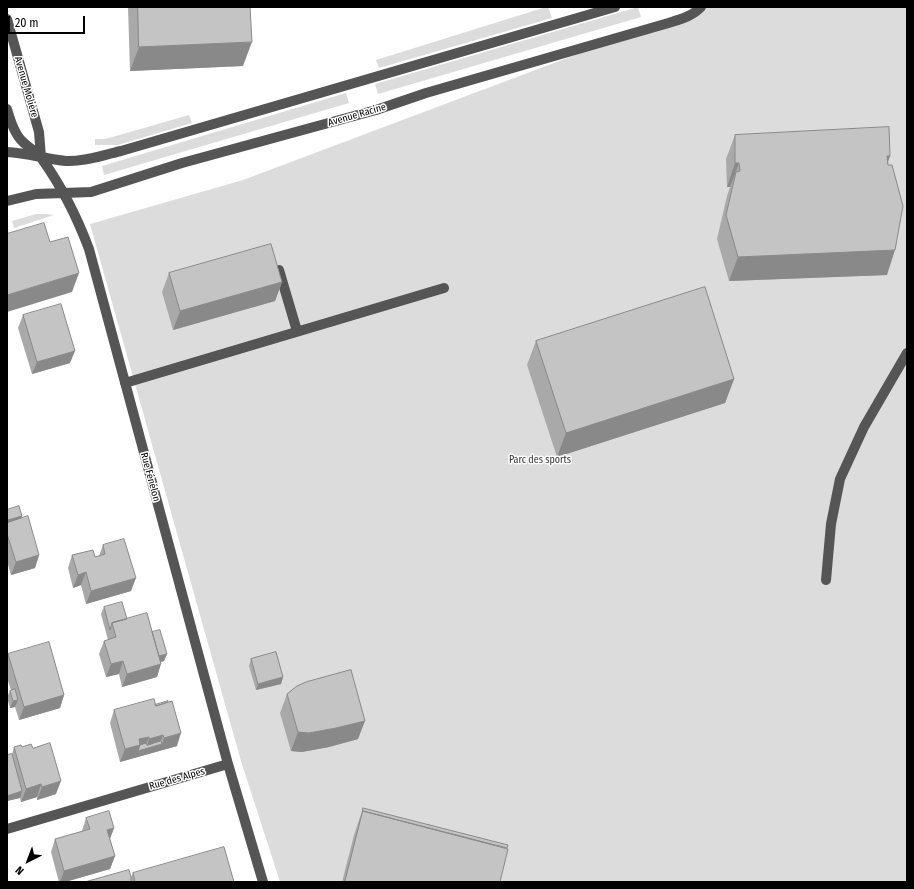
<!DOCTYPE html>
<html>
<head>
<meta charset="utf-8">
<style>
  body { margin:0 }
  #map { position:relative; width:914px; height:889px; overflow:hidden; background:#fff; font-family:"Fira Sans Condensed",sans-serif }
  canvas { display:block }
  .frame { position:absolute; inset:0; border:8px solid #000; pointer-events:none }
  .north { position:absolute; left:8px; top:841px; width:40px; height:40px; -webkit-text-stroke:3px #fff; paint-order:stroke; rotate:222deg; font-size:11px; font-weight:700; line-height:16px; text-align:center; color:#000 }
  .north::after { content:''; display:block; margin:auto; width:14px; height:18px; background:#000; clip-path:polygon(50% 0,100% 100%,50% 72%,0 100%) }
  .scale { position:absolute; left:8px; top:16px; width:77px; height:18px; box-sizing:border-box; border:2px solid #000; border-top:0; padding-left:5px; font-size:12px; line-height:14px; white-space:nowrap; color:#000; -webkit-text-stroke:3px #fff; paint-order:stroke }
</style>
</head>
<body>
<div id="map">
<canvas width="914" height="889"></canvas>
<div class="frame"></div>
<div class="north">N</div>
<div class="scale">20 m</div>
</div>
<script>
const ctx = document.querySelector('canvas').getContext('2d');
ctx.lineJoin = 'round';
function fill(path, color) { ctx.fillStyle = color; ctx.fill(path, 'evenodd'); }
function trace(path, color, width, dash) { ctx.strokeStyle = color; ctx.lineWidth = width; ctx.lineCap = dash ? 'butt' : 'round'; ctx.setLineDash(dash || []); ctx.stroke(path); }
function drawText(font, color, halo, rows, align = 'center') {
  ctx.font = font + ' "Fira Sans Condensed",sans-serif'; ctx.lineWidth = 3; ctx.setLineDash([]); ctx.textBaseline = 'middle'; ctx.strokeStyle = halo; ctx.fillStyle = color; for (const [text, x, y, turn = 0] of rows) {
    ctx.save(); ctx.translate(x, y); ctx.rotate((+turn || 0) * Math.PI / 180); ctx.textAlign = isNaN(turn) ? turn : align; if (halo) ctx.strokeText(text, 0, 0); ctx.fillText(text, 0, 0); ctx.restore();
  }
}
fill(new Path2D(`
  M546,7H548L552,18L379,68L376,60Z
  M638,7L641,17L378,94L375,84Z
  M703,7H907V882H280L241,761L90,224L243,180Z
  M346,93L349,103L104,175L102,166Z
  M189,115L192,123L118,145H95V139H105L116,136Z
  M36,214H46L54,215L14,228L12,221Z`), '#dcdcdc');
trace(new Path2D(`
  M7,19L39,132L41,157
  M7,109C10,120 15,135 23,142C29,148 37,152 42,159C62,187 77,217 89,249L228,764L263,882
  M7,152C27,153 46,159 66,161C84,162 103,155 121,151L615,7
  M7,201L36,194L91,192L182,163L376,110L426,93L665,24C677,20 692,17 701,7
  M279,270L297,331
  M125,383L444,288
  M826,580L831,524L840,479L864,427L907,353
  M7,829L228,764`), '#555', 10);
fill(new Path2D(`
  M128,7H250L243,66L130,71Z
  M735,135L888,163L887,275L729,281L717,239L727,196L730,187H727L726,159Z
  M169,273L282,282L275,301L173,330L162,292Z
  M23,315L70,363L32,374L18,328Z
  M536,341L734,379L725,403L557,457L527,365Z
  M7,510L22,516V518L39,555L35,568L11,575L7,561Z
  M103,545L131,591L86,604L81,585L73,588L68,568L72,555L95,557L99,556Z
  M104,607L152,632L167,654L164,661L161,662L157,677L122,687L119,674L106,677L99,654L104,641L108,640L101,614Z
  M8,654L64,695L60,708L19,720L15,707L10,708L7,697L10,691L11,690L7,678V658Z
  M251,659L283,677L281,684L256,690L249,666Z
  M287,694L358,739L329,747L302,752L291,751L280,713Z
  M155,705L177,746L120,762L110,723L114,710Z
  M14,747H22L33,748L56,794L37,800V797L21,802L20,798L7,801V755L12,754Z
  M363,808L500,882H342L354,835Z
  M86,818L114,828L110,839L115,856L110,869L65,882H59L51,852L55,839L82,832V831Z
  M133,873L234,882H85L131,877Z`), '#a9a9a9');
fill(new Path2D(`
  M252,42L243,66L130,71L139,47Z
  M887,156H890L882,180Z
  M735,163H739L730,187H727Z
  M895,250L887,275L729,281L738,257Z
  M79,273L72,292L7,312V295Z
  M282,282L275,301L173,330L180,311Z
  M75,351L70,363L32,374L37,362Z
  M734,379L725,403L557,457L566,433Z
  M22,516L20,523H7L8,520Z
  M39,555L35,568L11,575L16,562Z
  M86,572L81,585L73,588L78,575Z
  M136,578L131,591L86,604L91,591Z
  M167,654L164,661L153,664L155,657Z
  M123,661L119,674L106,677L111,664Z
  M161,664L157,677L122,687L127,674Z
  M283,677L281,684L256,690L258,684Z
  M64,695L60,708L19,720L24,707Z
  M18,700L15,707L10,708L13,701Z
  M365,721L358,739L329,747L302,752L291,751L298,732Z
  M181,733L177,746L120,762L125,749L139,739L149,737L144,749H146L149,739L163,735L159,745L162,744L164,738Z
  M61,781L56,794L37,800L42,787Z
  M41,784L37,797L21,802L26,789Z
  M22,791L20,798L7,801V796Z
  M114,828L109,841L107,830Z
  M115,856L110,869L65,882H60L64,871Z`), '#898989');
const building = new Path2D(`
  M138,7H250L252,42L139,47Z
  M889,127L890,156H887L888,165H892L903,206L895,250L738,257L726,215L736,172L740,171L739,163H735V135Z
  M44,223L50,242L68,237L79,273L7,295V234Z
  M271,244L282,282L180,311L169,273Z
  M705,287L734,379L566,433L536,341Z
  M61,304L75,351L37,362L23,315Z
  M19,506L22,516L8,520L7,517V510Z
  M28,516L39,555L16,562L7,534V523Z
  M124,539L136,578L91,591L86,572L78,575L72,555L93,550L95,557L105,554L103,545Z
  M122,602L127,619L112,623L110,630L104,607Z
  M147,613L161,664L127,674L123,661L111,664L104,641L116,637L112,623Z
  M160,630L167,654L159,656L152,632Z
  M49,642L64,695L24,707L8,654Z
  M276,652L283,677L258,684L251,659Z
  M351,670L365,721L336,728L309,733L298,732L287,694L297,686L306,682Z
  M15,689L18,700L13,701L10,691Z
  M154,699L156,706L172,701L181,733L164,738L163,735L149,739V737L139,739L140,745L125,749L114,710Z
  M168,701V702L156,706L155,705Z
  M161,741L162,744L138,751L140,745L146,743L147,745Z
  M50,743L61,781L42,787L41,784L26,789L14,747L21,745L22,747L31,744L33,748Z
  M12,754L22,791L7,796V755Z
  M363,808L508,845L507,848L363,811Z
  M109,811L114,828L107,830L115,856L64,871L55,839L90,829L86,818Z
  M363,811L508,849L500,882H345Z
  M224,847L234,882H135L133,873Z
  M129,870L131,877V882H85Z`);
fill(building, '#c4c4c4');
trace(building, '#898989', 1);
drawText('10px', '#000', '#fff', [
  ["Avenue Molière",26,87,74],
  ["Avenue Racine",357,115,-16],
  ["Rue Fénélon",150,477,75],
  ["Rue des Alpes",177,779,-16]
]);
drawText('10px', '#333', '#fff', [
  ["Parc des sports",540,460]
]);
</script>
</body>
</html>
